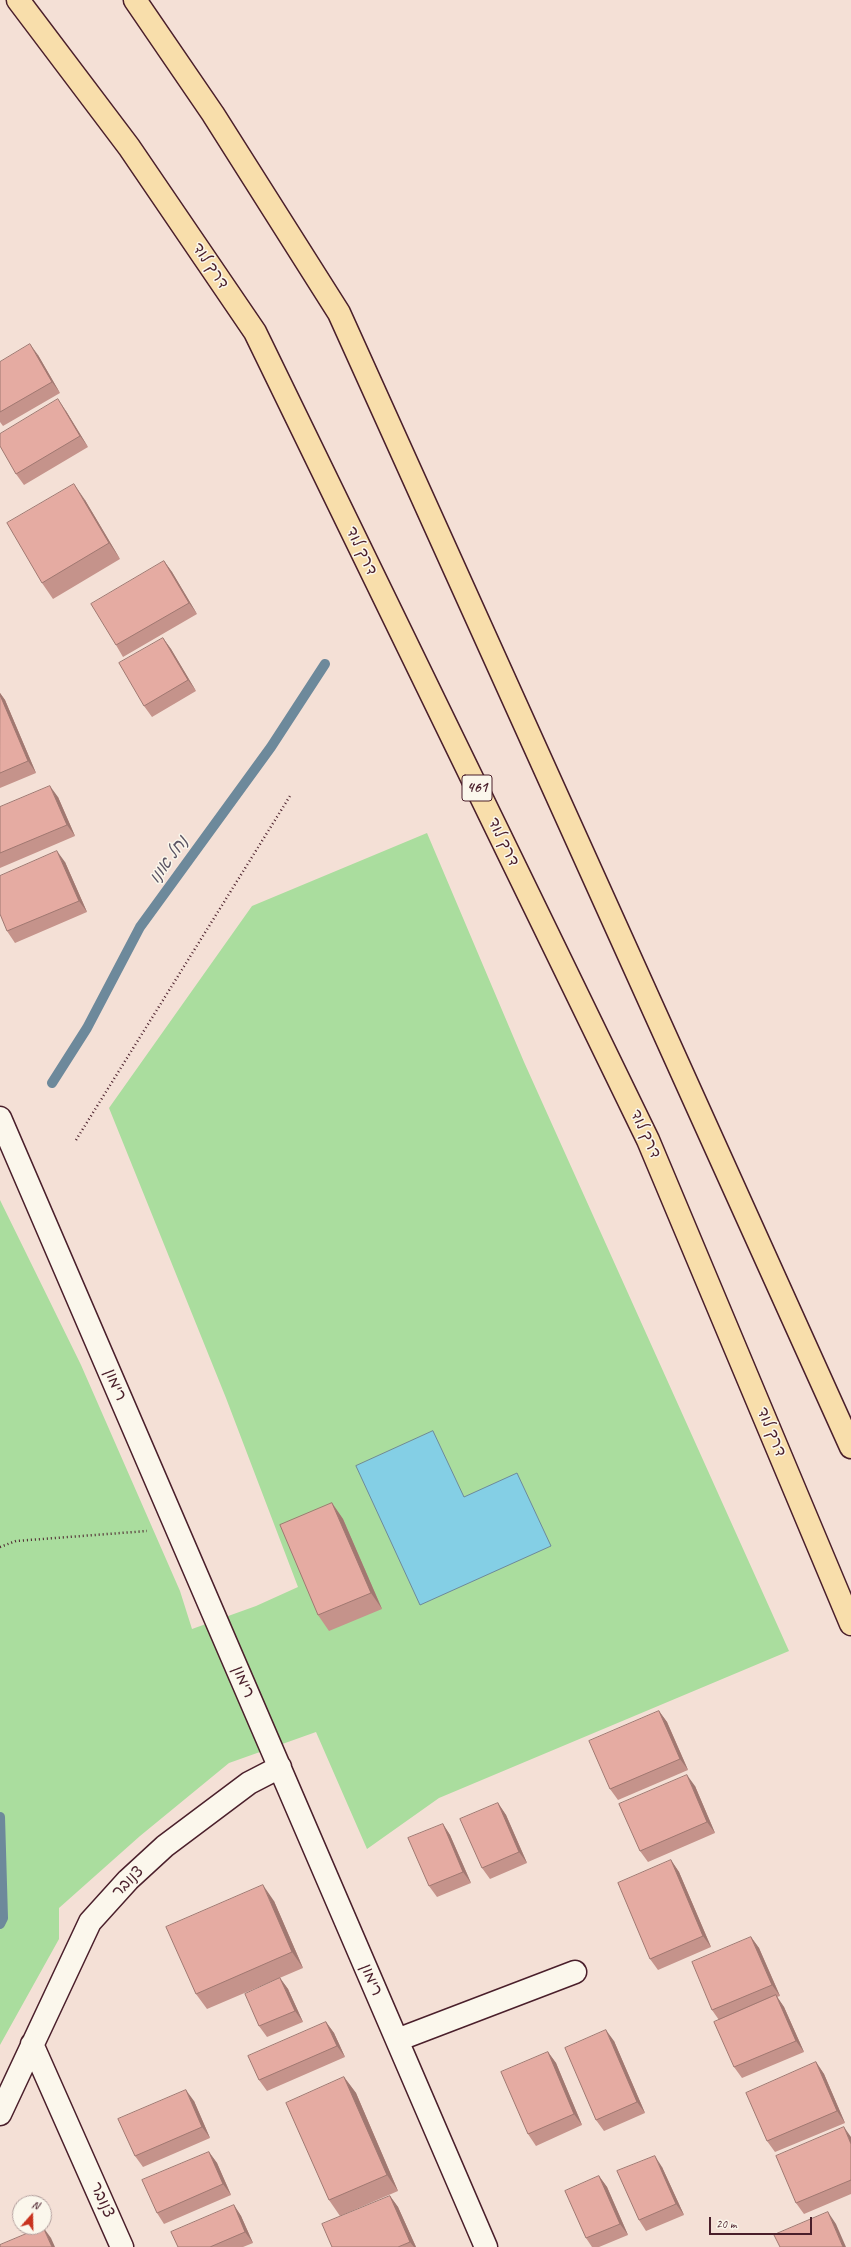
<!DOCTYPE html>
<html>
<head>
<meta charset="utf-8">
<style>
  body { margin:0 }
  #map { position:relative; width:851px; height:2247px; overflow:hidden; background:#f4e0d6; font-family:Caveat,sans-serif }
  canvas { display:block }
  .north { position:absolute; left:12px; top:2195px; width:40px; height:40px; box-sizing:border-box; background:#fbf7ec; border:1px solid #b4a19f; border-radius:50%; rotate:20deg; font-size:11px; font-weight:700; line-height:16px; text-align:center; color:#4a1f2b }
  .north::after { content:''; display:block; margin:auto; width:14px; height:18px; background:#c8321e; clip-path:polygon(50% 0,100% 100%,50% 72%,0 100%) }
  .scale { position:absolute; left:709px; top:2217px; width:103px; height:18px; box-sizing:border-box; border:2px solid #4a1f2b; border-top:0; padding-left:5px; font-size:12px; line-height:14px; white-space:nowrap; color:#4a1f2b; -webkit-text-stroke:3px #fbf7ec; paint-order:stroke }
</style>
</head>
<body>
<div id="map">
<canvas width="851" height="2247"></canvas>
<div class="north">N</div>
<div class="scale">20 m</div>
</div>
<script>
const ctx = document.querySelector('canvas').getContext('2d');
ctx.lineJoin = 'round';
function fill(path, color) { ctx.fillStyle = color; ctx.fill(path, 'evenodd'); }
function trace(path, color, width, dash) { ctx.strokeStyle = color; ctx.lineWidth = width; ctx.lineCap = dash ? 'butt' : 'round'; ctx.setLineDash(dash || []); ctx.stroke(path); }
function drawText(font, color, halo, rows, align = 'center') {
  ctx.font = font + ' Caveat,"Playpen Sans Hebrew",sans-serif'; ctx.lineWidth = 3; ctx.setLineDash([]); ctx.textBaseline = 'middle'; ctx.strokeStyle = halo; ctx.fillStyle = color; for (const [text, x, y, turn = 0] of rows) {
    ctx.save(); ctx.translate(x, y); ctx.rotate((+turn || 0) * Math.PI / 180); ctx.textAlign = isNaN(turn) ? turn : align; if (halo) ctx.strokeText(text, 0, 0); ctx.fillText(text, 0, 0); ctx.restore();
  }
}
fill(new Path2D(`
  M427,833L524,1062L789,1651L439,1798L367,1849L316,1732L229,1763L140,1836L59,1908V1939L0,2045V1200L81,1365L180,1591L192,1629L256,1606L298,1587L226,1398L109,1108L252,906Z`), '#aadd9e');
const water = new Path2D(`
  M433,1431L464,1497L517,1473L551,1546L420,1605L356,1466Z`);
fill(water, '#84cfe5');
trace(water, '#6d899b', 1);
trace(new Path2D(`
  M52,1083L87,1028L140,927L271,747L325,664
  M0,1817L3,1918L0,1924`), '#6d899b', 10);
const minor = new Path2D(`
  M0,1118L486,2247
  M397,2040L575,1972
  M32,2044L122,2247
  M0,2114L90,1922L128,1880L165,1846L249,1783L280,1767`);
const major = new Path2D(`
  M18,0L129,147L255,332L648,1140L851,1624
  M135,0L213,114L339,313L851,1447`);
trace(minor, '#4a1f2b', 25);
trace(major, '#4a1f2b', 25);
trace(new Path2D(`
  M76,1140L290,796
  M0,1547L16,1541L147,1531`), '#4a1f2b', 2.5, [1, 3]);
trace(minor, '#fbf7ec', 22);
trace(major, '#f8deab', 22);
fill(new Path2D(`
  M38,355L60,393L3,426L0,422V362Z
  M66,411L88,447L24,485L16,474Z
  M85,500L120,559L53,599L42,583Z
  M164,561L172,572L197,614L123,657L116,645Z
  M163,638L171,649L196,691L152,717L144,706Z
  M0,693L5,700L36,773L0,788Z
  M58,797L75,836L0,868V807Z
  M65,862L87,912L15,943L7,931Z
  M332,1503L343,1519L382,1609L329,1631L318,1615Z
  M659,1711L667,1722L688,1770L618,1800L610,1789Z
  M695,1786L715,1833L648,1862L640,1851Z
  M498,1803L506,1815L527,1863L490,1879L482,1868Z
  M443,1824L450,1835L471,1883L437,1897L429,1886Z
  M671,1860L679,1872L711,1947L658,1970L650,1959Z
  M274,1901L303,1968L207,2009L196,1994Z
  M751,1937L759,1948L780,1996L777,1997L784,2007L804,2052L742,2078L734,2067L719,2020L712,2010Z
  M280,1978L288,1989L303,2022L267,2037L259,2026Z
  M326,2022L334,2033L345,2057L267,2091L259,2080Z
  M614,2041L645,2113L604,2131L596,2120Z
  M548,2052L556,2063L582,2125L536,2146L528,2134Z
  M816,2062L824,2074L845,2123L775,2152L767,2141Z
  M344,2077L356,2093L398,2191L340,2216L329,2200Z
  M194,2101L210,2138L143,2167L135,2156Z
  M851,2137V2194L804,2214L796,2203Z
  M209,2152L217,2163L231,2195L164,2224L157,2213Z
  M662,2167L684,2215L646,2231L639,2220Z
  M599,2176L607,2187L628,2235L599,2247H592L586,2238Z
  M390,2196L398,2207L416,2247H332Z
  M234,2205L241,2216L253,2243L243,2247H178Z`), '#c5938b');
fill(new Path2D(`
  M30,344L38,355L60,393L52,382Z
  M58,399L66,411L88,447L80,436Z
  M74,484L85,500L120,559L109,543Z
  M164,561L172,572L197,614L189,603Z
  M163,638L171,649L196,691L188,680Z
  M0,693L5,700L36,773L28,761L0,695Z
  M50,786L58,797L75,836L67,825Z
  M57,851L65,862L87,912L79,901Z
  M332,1503L343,1519L382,1609L371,1593Z
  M659,1711L667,1722L688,1770L680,1759Z
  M687,1775L695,1786L715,1833L707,1822Z
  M498,1803L506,1815L527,1863L519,1852Z
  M443,1824L450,1835L471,1883L463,1872Z
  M671,1860L679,1872L711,1947L703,1936Z
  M263,1885L274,1901L303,1968L292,1952Z
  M751,1937L759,1948L780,1996L772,1985Z
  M280,1978L288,1989L303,2022L295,2011Z
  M776,1995L784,2007L804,2052L796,2041Z
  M326,2022L334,2033L345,2057L337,2046Z
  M606,2030L614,2041L645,2113L637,2102Z
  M548,2052L556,2063L582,2125L574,2114Z
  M816,2062L824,2074L845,2123L837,2111Z
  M344,2077L356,2093L398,2191L387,2175Z
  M186,2090L194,2101L210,2138L202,2127Z
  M844,2127L851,2137V2144Z
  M209,2152L217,2163L231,2195L223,2184Z
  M655,2156L662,2167L684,2215L676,2204Z
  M599,2176L607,2187L628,2235L620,2224Z
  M390,2196L398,2207L416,2247H414L410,2242Z
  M234,2205L241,2216L253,2243L245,2232Z
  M828,2212L836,2224L846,2247H843Z
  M43,2227L51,2238L55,2247H52Z`), '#a07871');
const building = new Path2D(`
  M30,344L52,382L0,412V362Z
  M58,399L80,436L16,474L0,446V434Z
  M74,484L109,543L42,583L7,523Z
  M164,561L189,603L116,645L91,604Z
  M163,638L188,680L144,706L119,663Z
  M0,695L28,761L0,773Z
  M50,786L67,825L0,853V807Z
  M57,851L79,901L7,931L0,914V876Z
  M332,1503L371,1593L318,1615L280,1525Z
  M659,1711L680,1759L610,1789L589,1741Z
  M687,1775L707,1822L640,1851L619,1804Z
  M498,1803L519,1852L482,1868L460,1819Z
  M443,1824L463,1872L429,1886L408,1838Z
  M671,1860L703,1936L650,1959L618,1883Z
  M263,1885L292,1952L196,1994L166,1927Z
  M751,1937L772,1985L712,2010L692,1962Z
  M280,1978L295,2011L259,2026L245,1994Z
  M776,1995L796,2041L734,2067L714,2022Z
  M326,2022L337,2046L259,2080L248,2056Z
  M606,2030L637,2102L596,2120L565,2048Z
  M548,2052L574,2114L528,2134L501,2072Z
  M816,2062L837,2111L767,2141L746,2093Z
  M344,2077L387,2175L329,2200L286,2103Z
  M186,2090L202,2127L135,2156L118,2119Z
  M844,2127L851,2144V2180L796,2203L776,2156Z
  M209,2152L223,2184L157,2213L142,2180Z
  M655,2156L676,2204L639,2220L617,2171Z
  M599,2176L620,2224L586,2238L565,2191Z
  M390,2196L410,2242L398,2247H332L322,2224Z
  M234,2205L245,2232L210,2247H178L171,2232Z
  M828,2212L843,2247H780L774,2235Z
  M43,2227L52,2247H0V2245Z`);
fill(building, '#e5aba2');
trace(building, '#a07871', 1);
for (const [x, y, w] of [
  [477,788,30]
]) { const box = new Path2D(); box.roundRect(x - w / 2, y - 13, w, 26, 3); ctx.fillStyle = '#fbf7ec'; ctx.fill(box); trace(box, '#4a1f2b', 1); }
drawText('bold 15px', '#4a1f2b', null, [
  ["461",477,788]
]);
drawText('16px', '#4a1f2b', '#fbf7ec', [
  ["דרך לוד",210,266,56],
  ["דרך לוד",361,551,64],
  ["דרך לוד",503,842,64],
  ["דרך לוד",645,1134,65],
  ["רימון",115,1385,67],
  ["דרך לוד",771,1432,67],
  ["רימון",243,1682,67],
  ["צנובר",128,1882,-45],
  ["רימון",371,1980,67],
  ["צנובר",102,2200,66]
]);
drawText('italic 17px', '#5b5463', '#fbf7ec', [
  ["נחל אונו",169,860,-54]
]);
</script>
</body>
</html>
